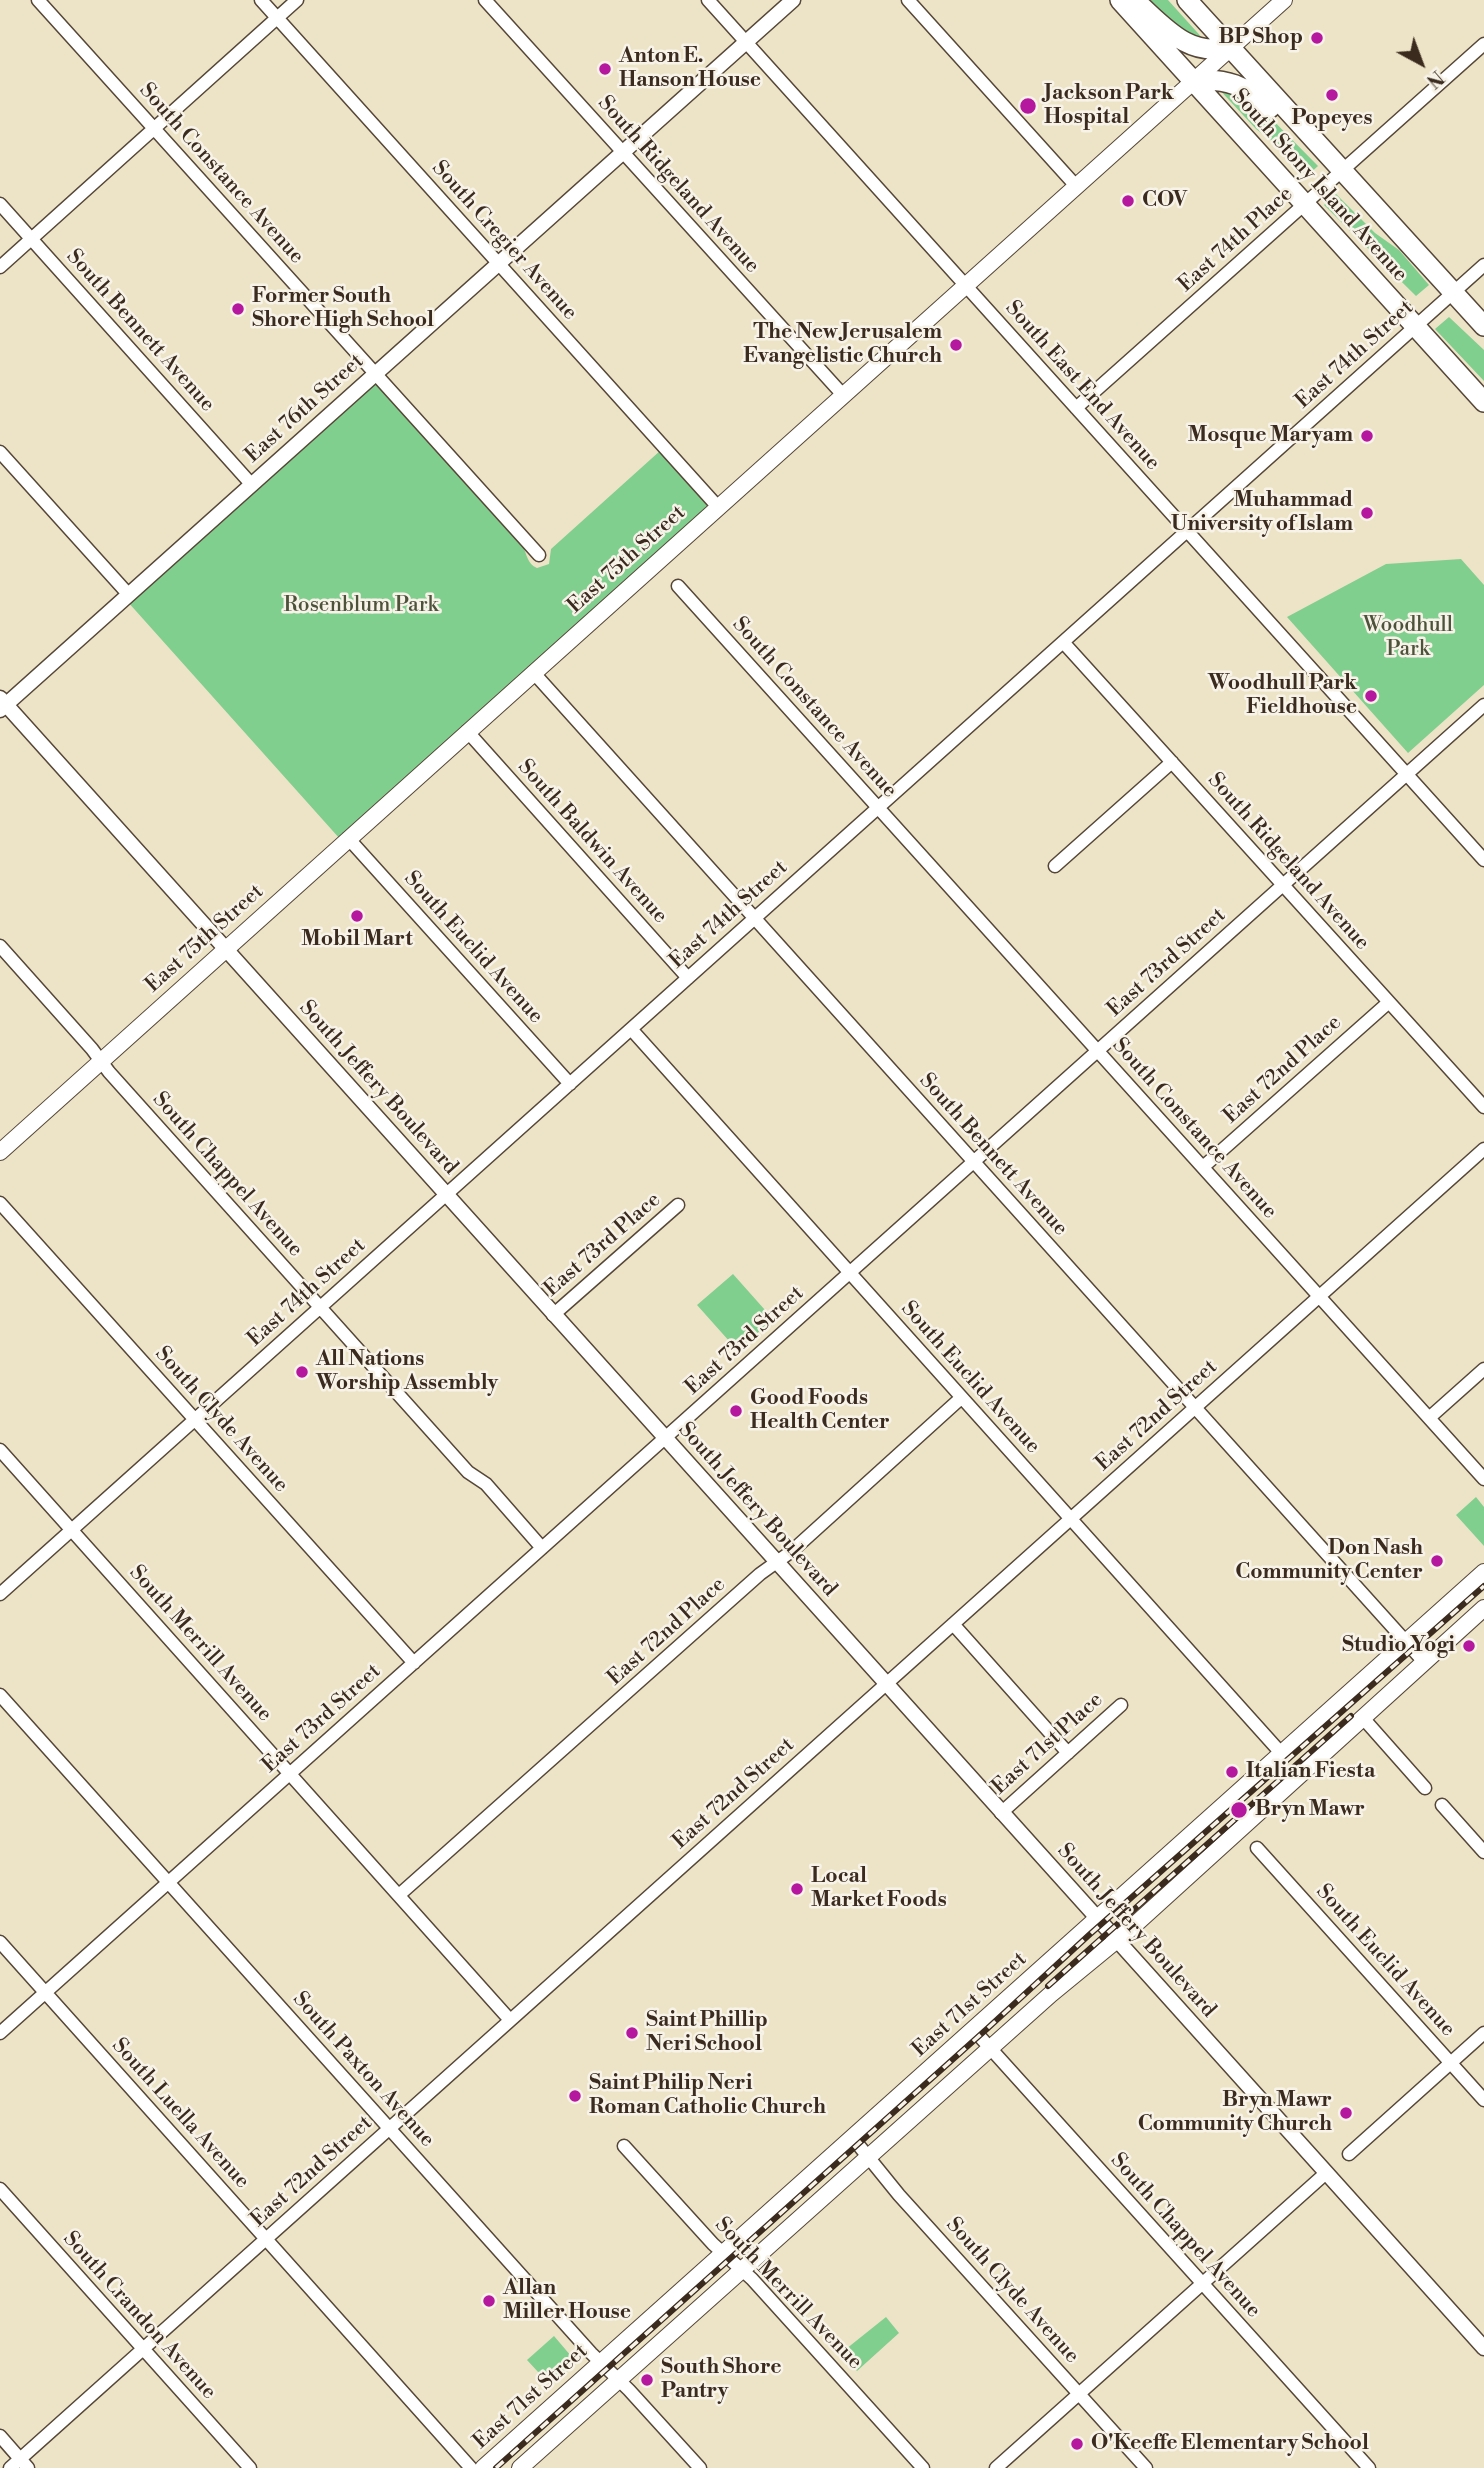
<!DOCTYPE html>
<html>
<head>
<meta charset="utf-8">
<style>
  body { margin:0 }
  #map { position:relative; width:1484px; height:2468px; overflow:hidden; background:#ede4c7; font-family:"Libre Bodoni",serif }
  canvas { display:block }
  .north { position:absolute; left:1386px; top:28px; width:70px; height:70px; -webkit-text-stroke:5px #f7f3e8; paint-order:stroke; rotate:139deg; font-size:19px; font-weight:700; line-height:28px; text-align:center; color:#3b2a1e }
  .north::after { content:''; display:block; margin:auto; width:24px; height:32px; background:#3b2a1e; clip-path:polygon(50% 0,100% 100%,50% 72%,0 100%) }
</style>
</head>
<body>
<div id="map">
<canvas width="1484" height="2468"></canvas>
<div class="north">N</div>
</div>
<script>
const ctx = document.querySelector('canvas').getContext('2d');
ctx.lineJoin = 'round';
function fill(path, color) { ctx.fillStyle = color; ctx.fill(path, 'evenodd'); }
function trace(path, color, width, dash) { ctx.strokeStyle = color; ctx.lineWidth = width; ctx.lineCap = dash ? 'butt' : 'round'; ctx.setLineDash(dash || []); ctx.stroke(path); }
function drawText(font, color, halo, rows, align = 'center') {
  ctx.font = font + ' "Libre Bodoni",serif'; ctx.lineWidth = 5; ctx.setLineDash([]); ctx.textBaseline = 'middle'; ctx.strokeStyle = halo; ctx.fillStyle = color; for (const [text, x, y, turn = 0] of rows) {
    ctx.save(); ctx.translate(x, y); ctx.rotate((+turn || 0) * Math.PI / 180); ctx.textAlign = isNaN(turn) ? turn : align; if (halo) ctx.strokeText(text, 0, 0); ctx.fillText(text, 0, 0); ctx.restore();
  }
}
fill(new Path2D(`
  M1145,0H1168L1205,41L1171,25Z
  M1216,86L1255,102L1318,166L1307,176L1280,147L1256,129Z
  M1336,194L1375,233L1399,250L1429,285L1416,296L1324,205Z
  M1449,317L1484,350V381L1435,329Z
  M374,379L522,544C527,554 527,564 537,568L549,564L551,549L661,450L711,505L340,839L127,601Z
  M1461,559L1484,585V685L1408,753L1287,617L1386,564Z
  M733,1274L773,1319L738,1351L697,1305Z
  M1476,1497L1484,1507V1546L1456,1515Z
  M886,2317L899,2333L857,2371L841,2353Z
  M554,2336L577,2363L551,2386L527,2360Z`), '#80cf8e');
const minor = new Path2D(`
  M38,0L539,555
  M261,0L718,507
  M485,0L843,395
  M708,0L1484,860
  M908,0L1076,186
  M0,204L252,485
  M0,267L297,0
  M1076,408L1484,44
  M0,452L129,595
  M678,586L1484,1479
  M1063,642L1484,1107
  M533,672L1425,1663
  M467,731L688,978
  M348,838L570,1084
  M1055,866L1172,762
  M0,946L92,1049L109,1072L468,1472L486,1484L542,1548
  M631,1029L1281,1753
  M1203,1167L1389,1002
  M0,1203L414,1663
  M553,1315L678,1205
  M1429,1418L1484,1369
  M0,1450L510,2020
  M0,1594L1484,265
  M953,1624L1068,1753
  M0,1695L591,2353L629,2390L700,2468
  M1363,1718L1425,1788
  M1442,1805L1484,1852
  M1001,1813L1121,1705
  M1257,1848L1484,2100
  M399,1895L760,1574L792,1551L961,1398
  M0,1942L471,2468
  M973,2029L1369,2468
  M0,2033L1484,705
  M852,2137L899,2195L1146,2468
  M624,2146L713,2244L752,2279L923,2468
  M1349,2154L1484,2033
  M0,2189L250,2468
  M0,2436L28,2468
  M10,2468L1484,1149
  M996,2468L1326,2173`);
const tertiary = new Path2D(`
  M0,698L1484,2348
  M0,710L793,0`);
const secondary = new Path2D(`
  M0,1152L1284,0
  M483,2468C817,2170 1148,1869 1484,1572
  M520,2468L1051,1994L1129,1930L1484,1608`);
const trunk = new Path2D(`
  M1120,0L1484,402
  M1187,0L1484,326
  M1134,6H1141C1168,31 1191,57 1230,47
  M1193,81C1227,77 1245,86 1270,108`);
trace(minor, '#564637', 15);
trace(tertiary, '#564637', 17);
trace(secondary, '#564637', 18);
trace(trunk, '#564637', 22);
trace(minor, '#fff', 12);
trace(tertiary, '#fff', 14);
trace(secondary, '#fff', 16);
trace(trunk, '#fff', 19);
const rail = new Path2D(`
  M1048,1986L1351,1716
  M496,2468L989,2027L1089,1935L1484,1586`);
trace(rail, '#3b2a1e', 6);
trace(rail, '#f7f3e8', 3.5, [10]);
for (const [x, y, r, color] of [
  [1317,38,7,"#b5179e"],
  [605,69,7,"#b5179e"],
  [1332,95,7,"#b5179e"],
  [1028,106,9,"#b5179e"],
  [1128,201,7,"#b5179e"],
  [238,309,7,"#b5179e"],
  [956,345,7,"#b5179e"],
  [1367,436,7,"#b5179e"],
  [1367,513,7,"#b5179e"],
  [1371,696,7,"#b5179e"],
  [357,916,7,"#b5179e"],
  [302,1372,7,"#b5179e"],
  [736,1411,7,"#b5179e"],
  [1437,1561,7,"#b5179e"],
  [1469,1646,7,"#b5179e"],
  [1232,1772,7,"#b5179e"],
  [1239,1810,9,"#b5179e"],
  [797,1889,7,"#b5179e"],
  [632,2033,7,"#b5179e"],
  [575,2096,7,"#b5179e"],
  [1346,2113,7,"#b5179e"],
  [489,2301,7,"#b5179e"],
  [647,2380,7,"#b5179e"],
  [1077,2444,7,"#b5179e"]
]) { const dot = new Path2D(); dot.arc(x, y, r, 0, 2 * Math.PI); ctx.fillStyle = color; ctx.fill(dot); trace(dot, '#f7f3e8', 2.5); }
drawText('bold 21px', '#3b2a1e', '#f7f3e8', [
  ["BP Shop",1303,38,"right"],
  ["Anton E.",619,57],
  ["Hanson House",619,81],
  ["Jackson Park",1044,94],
  ["Hospital",1044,118],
  ["Popeyes",1332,119,"center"],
  ["COV",1142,201],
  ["Former South",252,297],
  ["Shore High School",252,321],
  ["The New Jerusalem",942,333,"right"],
  ["Evangelistic Church",942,357,"right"],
  ["Mosque Maryam",1353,436,"right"],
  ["Muhammad",1353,501,"right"],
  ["University of Islam",1353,525,"right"],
  ["Woodhull Park",1357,684,"right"],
  ["Fieldhouse",1357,708,"right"],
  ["Mobil Mart",357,940,"center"],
  ["All Nations",316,1360],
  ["Worship Assembly",316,1384],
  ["Good Foods",750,1399],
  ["Health Center",750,1423],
  ["Don Nash",1423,1549,"right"],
  ["Community Center",1423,1573,"right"],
  ["Studio Yogi",1455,1646,"right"],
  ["Italian Fiesta",1246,1772],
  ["Bryn Mawr",1255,1810],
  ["Local",811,1877],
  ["Market Foods",811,1901],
  ["Saint Phillip",646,2021],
  ["Neri School",646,2045],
  ["Saint Philip Neri",589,2084],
  ["Roman Catholic Church",589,2108],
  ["Bryn Mawr",1332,2101,"right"],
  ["Community Church",1332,2125,"right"],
  ["Allan",503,2289],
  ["Miller House",503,2313],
  ["South Shore",661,2368],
  ["Pantry",661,2392],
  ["O'Keeffe Elementary School",1091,2444]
], 'left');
drawText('21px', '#3b2a1e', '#f7f3e8', [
  ["South Constance Avenue",221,174,48],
  ["South Ridgeland Avenue",678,185,48],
  ["South Stony Island Avenue",1319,186,48],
  ["East 74th Place",1236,240,-42],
  ["South Cregier Avenue",504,241,48],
  ["South Bennett Avenue",140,331,48],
  ["East 74th Street",1355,355,-42],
  ["South East End Avenue",1082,386,48],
  ["East 76th Street",305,409,-42],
  ["East 75th Street",627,560,-42],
  ["South Constance Avenue",814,708,48],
  ["South Baldwin Avenue",592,842,48],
  ["South Ridgeland Avenue",1288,862,48],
  ["East 74th Street",729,915,-42],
  ["East 75th Street",205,939,-42],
  ["South Euclid Avenue",473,948,48],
  ["East 73rd Street",1167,963,-42],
  ["East 72nd Place",1283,1070,-42],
  ["South Jeffery Boulevard",378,1088,48],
  ["South Constance Avenue",1194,1129,48],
  ["South Bennett Avenue",993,1155,48],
  ["South Chappel Avenue",227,1175,48],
  ["East 73rd Place",603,1245,-41],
  ["East 74th Street",307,1293,-42],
  ["East 73rd Street",745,1341,-42],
  ["South Euclid Avenue",970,1378,48],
  ["East 72nd Street",1157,1416,-42],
  ["South Clyde Avenue",221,1420,48],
  ["South Jeffery Boulevard",757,1510,48],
  ["East 72nd Place",667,1632,-42],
  ["South Merrill Avenue",200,1644,48],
  ["East 73rd Street",322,1719,-42],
  ["East 71st Place",1048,1744,-42],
  ["East 72nd Street",734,1794,-42],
  ["South Jeffery Boulevard",1136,1931,48],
  ["South Euclid Avenue",1385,1961,48],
  ["East 71st Street",970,2005,-42],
  ["South Paxton Avenue",363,2070,48],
  ["South Luella Avenue",180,2114,48],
  ["East 72nd Street",312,2172,-42],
  ["South Chappel Avenue",1185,2236,48],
  ["South Clyde Avenue",1012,2291,48],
  ["South Merrill Avenue",788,2294,46],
  ["South Crandon Avenue",139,2316,48],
  ["East 71st Street",531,2397,-42]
]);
drawText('21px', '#4c533a', '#f7f3e8', [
  ["Rosenblum Park",361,606],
  ["Woodhull",1408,626],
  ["Park",1408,650]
]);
</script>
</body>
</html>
